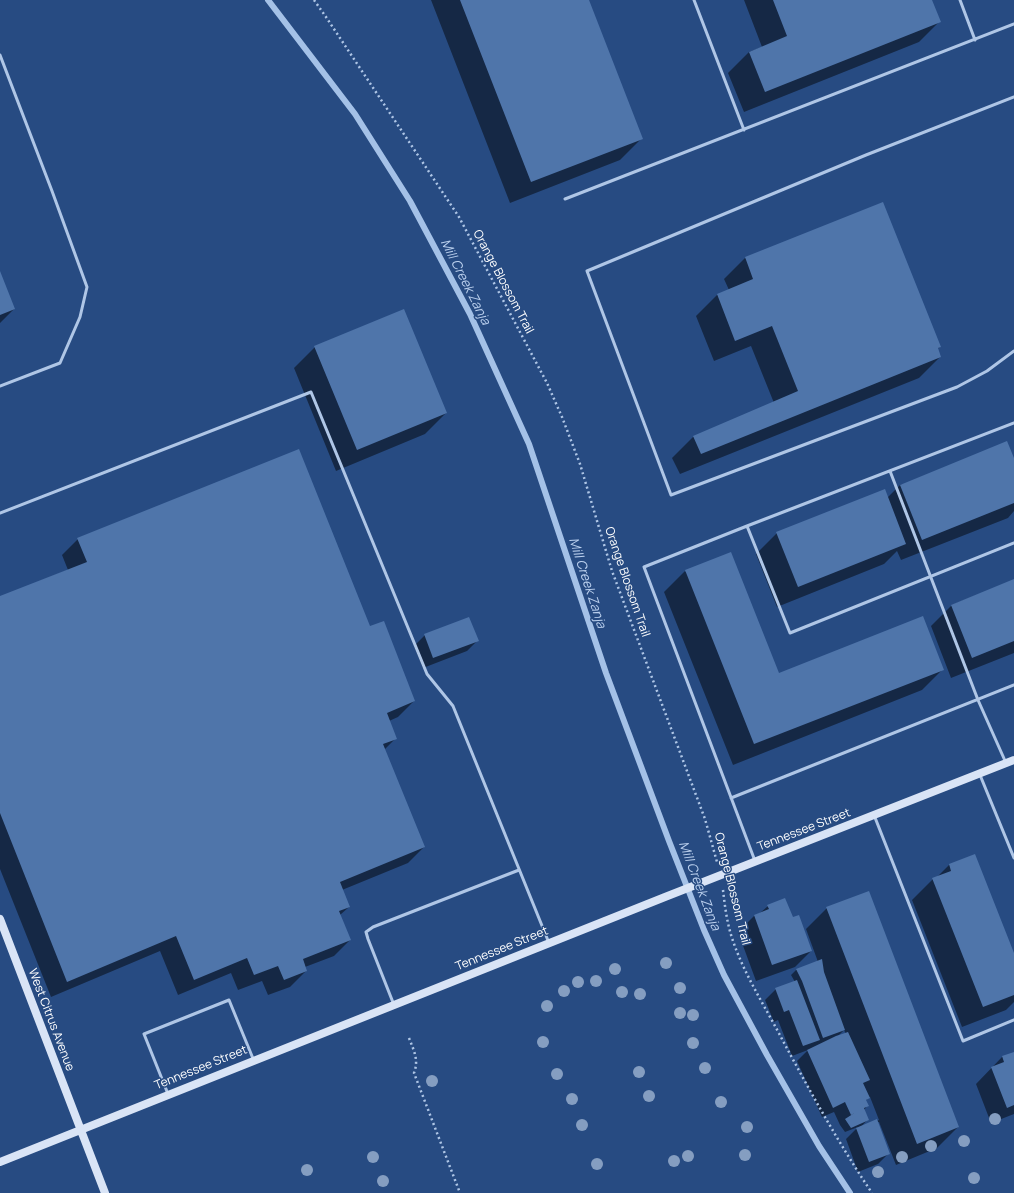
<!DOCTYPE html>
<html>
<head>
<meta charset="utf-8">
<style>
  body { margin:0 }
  canvas { display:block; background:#274b82 }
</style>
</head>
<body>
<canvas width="1014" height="1193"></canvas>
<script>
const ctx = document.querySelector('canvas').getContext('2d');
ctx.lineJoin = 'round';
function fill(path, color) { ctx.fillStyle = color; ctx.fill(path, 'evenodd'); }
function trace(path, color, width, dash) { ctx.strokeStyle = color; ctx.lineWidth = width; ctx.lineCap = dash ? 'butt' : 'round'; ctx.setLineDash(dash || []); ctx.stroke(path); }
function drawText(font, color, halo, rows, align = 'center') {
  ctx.font = font + ' Manrope,sans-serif'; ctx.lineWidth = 3; ctx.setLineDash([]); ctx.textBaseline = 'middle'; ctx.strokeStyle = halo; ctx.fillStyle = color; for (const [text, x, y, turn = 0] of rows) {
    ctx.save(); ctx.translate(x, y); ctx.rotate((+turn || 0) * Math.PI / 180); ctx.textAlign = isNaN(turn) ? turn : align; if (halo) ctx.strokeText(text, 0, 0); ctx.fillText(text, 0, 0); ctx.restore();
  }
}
fill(new Path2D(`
  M431,0H587L641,139L620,160L510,203Z
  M744,0H931L940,21L919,42L744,112L728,73L749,52L762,47Z
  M745,258L940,347L937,349L940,357L919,378L680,474L672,458L693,437L774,403L751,346L714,361L696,316L717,295L729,290L724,279Z
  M0,273L14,309L0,323Z
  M315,347L446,413L425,434L336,471L294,368Z
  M1014,460V511L1008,518L901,560L897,551L884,564L777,607L756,554L777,533L887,498L900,485Z
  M78,539L369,628L414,701L398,717L389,721L396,738L384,750L424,847L408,863L342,890L349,907L340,915L350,940L334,956L305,967L306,971L290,987L268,995L262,981L238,990L231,973L178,995L160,951L51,997L0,869V597L68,570L62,555Z
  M685,571L778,674L943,669L922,690L733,765L664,592Z
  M1014,580V653L951,678L931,626L952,605Z
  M425,635L477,641L467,651L423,668L414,646Z
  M974,855L1014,955V1002L1006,1010L962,1027L912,900L933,879L937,877L949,865Z
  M768,906L792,918L811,951L795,967L756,981L738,932L754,916L760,913Z
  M827,908L958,1127L937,1148L896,1165L879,1122H877L889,1153L878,1164L858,1172L846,1139L858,1127L845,1132L840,1125L834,1112L822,1117L797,1061L808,1050L792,1056L778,1020L774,1022L765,1000L776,989L795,982L791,975L796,970L818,962L806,929ZM844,1030L846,1034L837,1037ZM870,1097L879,1120L861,1127L868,1119L864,1110L867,1106L865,1101Z
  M1014,1053V1114L991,1123L976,1084L1002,1057Z`), '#0007');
trace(new Path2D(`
  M268,0L355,114L410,201L470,314L529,444L606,673L669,841L704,930L724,975L767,1055L819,1146L850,1193`), '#a4c1e7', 6);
fill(new Path2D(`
  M460,0H589L643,139L531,182Z
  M773,0H932L941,22L765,92L749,52L787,36Z
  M883,202L941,347L938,348L941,357L701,454L693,436L798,391L772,326L735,341L717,294L753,279L745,257Z
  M0,271L15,309L0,315Z
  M404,309L447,413L357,450L314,346Z
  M1007,441L1014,458V503L922,540L900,485Z
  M299,449L370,626L384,621L415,701L387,713L397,739L383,744L425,847L340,882L350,907L339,911L351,940L303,959L307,971L284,980L278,966L254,975L247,958L194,980L176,936L67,982L0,813V596L87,562L77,538Z
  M885,489L906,544L798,587L776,532Z
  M731,552L779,673L923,616L944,670L754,744L685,570Z
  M1014,579V641L972,658L951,605Z
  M469,617L479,641L433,658L424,634Z
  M975,854L1014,953V995L983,1007L932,878L951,871L949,864Z
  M869,891L959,1127L917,1144L826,907Z
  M785,898L793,917L799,915L812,951L772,965L754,915L769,909L767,905Z
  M822,959L824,972L845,1030L823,1038L802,981L796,969Z
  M797,980L820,1040L803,1046L789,1010L784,1012L775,988Z
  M848,1032L870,1080L863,1083L870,1098L866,1100L869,1106L864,1108L869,1120L851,1128L845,1119L856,1112L851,1115L845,1102L833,1108L807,1050L836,1036Z
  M1014,1052V1105L1007,1108L991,1067L1004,1062L1002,1056Z
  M877,1119L890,1154L869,1162L856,1128Z`), '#4f75aa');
trace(new Path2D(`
  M314,0L326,17L459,217L547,383L562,417L580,464L612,571L705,819L717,862
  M723,890C725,907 727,924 733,941C745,976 766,1008 783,1041C811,1093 839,1144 872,1193
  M409,1038C414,1051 419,1060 414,1073L460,1193`), '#afc6e6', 2.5, [2, 3]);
trace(new Path2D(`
  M694,0L744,130
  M960,0L975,40
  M0,55L52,191L87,287L80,317L60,363L0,386
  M1014,97L866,155L587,271L671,495L957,387L987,371L1014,351
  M565,199L1014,24
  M890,471L978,700L1006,763
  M0,513L311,392L427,674L453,706L549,943
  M747,526L1014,423
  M980,775L1014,858
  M731,798L1014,685
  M874,815L963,1041L1014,1020
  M755,861L644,567L747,526L790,633L1014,543
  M394,1005L368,939L366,932L373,927L519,870
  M168,1094L144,1034L229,1000L254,1061`), '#afc6e6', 3);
trace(new Path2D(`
  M0,919L105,1193
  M0,1162L665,897L1014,760`), '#d9e4f6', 8);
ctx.fillStyle = '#859ec1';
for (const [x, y] of [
  [666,963],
  [615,969],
  [596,981],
  [578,982],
  [680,988],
  [564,991],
  [622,992],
  [640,994],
  [547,1006],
  [680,1013],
  [693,1015],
  [543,1042],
  [693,1043],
  [705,1068],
  [639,1072],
  [557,1074],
  [432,1081],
  [649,1096],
  [572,1099],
  [721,1102],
  [995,1119],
  [582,1125],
  [747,1127],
  [964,1141],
  [931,1146],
  [745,1155],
  [688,1156],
  [373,1157],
  [902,1157],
  [674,1161],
  [597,1164],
  [307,1170],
  [878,1172],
  [974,1178],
  [383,1181]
]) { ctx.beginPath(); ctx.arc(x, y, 6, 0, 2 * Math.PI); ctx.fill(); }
drawText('12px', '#fff', '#274b82', [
  ["Orange Blossom Trail",503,282,62],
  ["Orange Blossom Trail",627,582,71],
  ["Tennessee Street",804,830,-21],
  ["Orange Blossom Trail",732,889,76],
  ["Tennessee Street",502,949,-22],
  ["West Citrus Avenue",51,1020,69],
  ["Tennessee Street",201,1068,-22]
]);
drawText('italic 13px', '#bbd0ee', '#274b82', [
  ["Mill Creek Zanja",465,282,63],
  ["Mill Creek Zanja",587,583,72],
  ["Mill Creek Zanja",699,886,69]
]);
</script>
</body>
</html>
